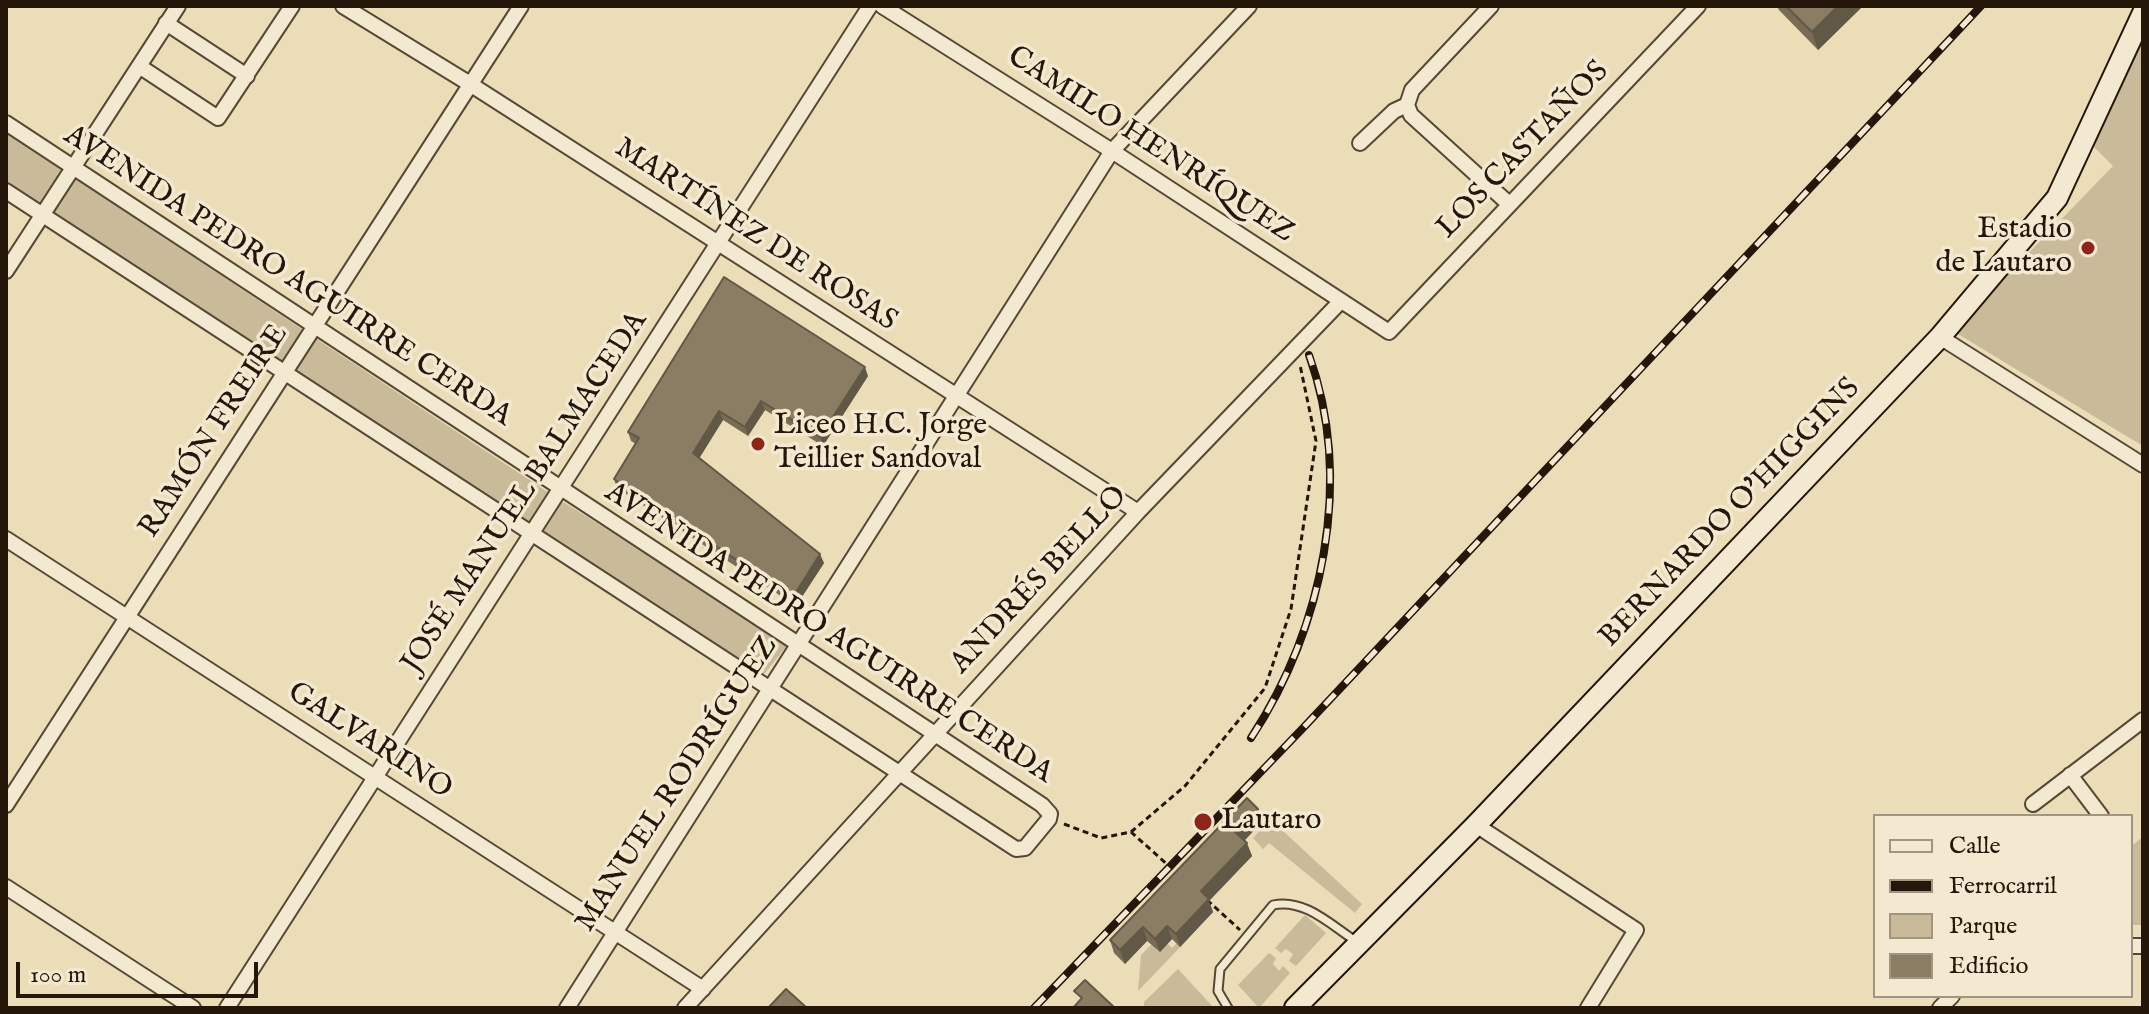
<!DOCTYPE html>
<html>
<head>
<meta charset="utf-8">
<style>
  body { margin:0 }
  #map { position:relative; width:2149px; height:1014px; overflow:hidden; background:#ebddb7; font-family:"IM FELL English",serif }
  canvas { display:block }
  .frame { position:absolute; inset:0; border:8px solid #241608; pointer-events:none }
  .legend { position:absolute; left:1873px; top:814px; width:260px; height:184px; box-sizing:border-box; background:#f2e9d0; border:2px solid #a09580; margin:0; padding:10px 14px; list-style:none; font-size:24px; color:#241608 }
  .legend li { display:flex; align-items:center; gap:16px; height:40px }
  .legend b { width:40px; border:2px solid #a09580 }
  .scale { position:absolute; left:16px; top:962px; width:242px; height:36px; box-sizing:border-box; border:4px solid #241608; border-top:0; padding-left:10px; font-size:24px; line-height:28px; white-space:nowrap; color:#241608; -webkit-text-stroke:6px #f2e9d0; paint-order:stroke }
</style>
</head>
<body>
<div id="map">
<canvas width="2149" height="1014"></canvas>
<div class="frame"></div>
<ul class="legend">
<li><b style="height:10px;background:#f2e9d0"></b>Calle</li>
<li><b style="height:10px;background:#241608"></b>Ferrocarril</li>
<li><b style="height:22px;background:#c9bb99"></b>Parque</li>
<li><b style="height:22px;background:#8b7d63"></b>Edificio</li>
</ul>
<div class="scale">100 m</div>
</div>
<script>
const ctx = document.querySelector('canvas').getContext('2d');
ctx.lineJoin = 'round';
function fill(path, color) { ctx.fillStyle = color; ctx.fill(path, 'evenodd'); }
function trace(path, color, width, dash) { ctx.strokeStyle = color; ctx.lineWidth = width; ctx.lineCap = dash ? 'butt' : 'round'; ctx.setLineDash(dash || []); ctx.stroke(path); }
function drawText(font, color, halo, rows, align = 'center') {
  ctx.font = font + ' "IM FELL English",serif'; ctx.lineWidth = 7; ctx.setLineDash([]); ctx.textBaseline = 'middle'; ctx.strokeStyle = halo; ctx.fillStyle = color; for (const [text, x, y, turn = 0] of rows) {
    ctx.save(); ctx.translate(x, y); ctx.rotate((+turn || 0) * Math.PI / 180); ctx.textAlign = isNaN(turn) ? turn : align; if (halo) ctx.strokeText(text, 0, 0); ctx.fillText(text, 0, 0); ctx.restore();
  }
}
fill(new Path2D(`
  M2143,24V446L1953,331L2113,166L2089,142Z
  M6,133L552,495L789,643L761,678L6,182Z
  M1270,819L1362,904L1355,913L1269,843L1263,849L1253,838Z
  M2143,837V925H2131V846Z
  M1305,915L1326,933L1296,966L1289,961L1293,954L1286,949L1281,953L1275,948Z
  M1186,934L1189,938L1138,991L1141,955L1160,936L1172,948Z
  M1269,953L1276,958L1273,964L1279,971L1283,966L1290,973L1259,1008L1238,985Z
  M1178,969L1214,1008H1144V1002Z`), '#c9bb99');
const lane = new Path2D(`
  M1228,1008L1218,991L1220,969L1273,905C1305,898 1332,926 1357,942`);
const street = new Path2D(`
  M343,6L470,84L1138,512
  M882,6L1112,151L1389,332L1698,6
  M1491,6L1412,90L1407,105L1411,115L1509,204
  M166,23L247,76
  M139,66L218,118L292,6
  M6,123L935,734L1042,805L1050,814L1049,819L1025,848L1016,849L6,191
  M1360,143L1394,111L1407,105
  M6,271L178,6
  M1940,337L2143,465
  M6,539L703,989
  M2070,775L2101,816
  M2033,804L2143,720
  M6,805L521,6
  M1476,825L1636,930L1588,1008
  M6,887L193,1008
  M2131,946H2143
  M227,1008L870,6
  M567,1008L1112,151L1249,6
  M685,1008L1138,512L1341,301
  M1940,1008L1952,996`);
const secondary = new Path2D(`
  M1295,1008L1476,825L1940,337L2057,198L2143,13`);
trace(lane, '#564834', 11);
trace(street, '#564834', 18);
trace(secondary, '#241608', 24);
trace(new Path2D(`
  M1064,824L1101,838L1131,832L1178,874
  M1131,832L1185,786L1265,688L1291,609L1316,441L1300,365
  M1207,900L1240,930`), '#241608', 3, [6, 4]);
trace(lane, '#f2e9d0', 7);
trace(street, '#f2e9d0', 14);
trace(secondary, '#f2e9d0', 20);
const rail = new Path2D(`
  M1251,738C1323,628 1354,481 1309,355
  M1034,1008L1304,727L1981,6`);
trace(rail, '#241608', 8);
trace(rail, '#f2e9d0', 5, [15]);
fill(new Path2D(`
  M1777,6H1863L1818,50L1779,10Z
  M868,376L823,446L765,410L748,436L723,420L699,458L824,563L796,606L617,488L614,479L636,444L631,441L628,432Z
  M1258,809L1262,822L1245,840L1252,856L1209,901L1213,912L1180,947L1172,939L1160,952L1147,941L1125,964L1114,953L1110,940Z`), '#786c55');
fill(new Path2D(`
  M1838,6H1863L1818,50L1812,32Z
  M865,367L868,376L823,446L820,437Z
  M761,401L765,410L748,436L745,427Z
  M719,411L723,420L697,462L693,453Z
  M820,554L824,563L796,606L793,597Z
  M1258,809L1262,822L1240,845L1235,832Z
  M1247,843L1252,856L1209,901L1213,912L1180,947L1176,934L1201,891Z
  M1167,926L1172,939L1160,952L1155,939Z
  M1143,927L1147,941L1125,964L1120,950Z`), '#615845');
const building = new Path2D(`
  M1786,6H1838L1812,32Z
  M724,277L865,367L820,437L761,401L745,427L719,411L693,453L820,554L793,597L614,479L639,438L628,432Z
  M1247,798L1258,809L1235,832L1247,843L1201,891L1209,899L1176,934L1167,926L1155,939L1143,927L1120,950L1110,940Z
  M1085,980L1115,1008H1073L1082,998L1074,991Z
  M786,989L807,1008H768Z`);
fill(building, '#8b7d63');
trace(building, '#615845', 2);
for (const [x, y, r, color] of [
  [2088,248,8,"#8f2418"],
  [758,444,8,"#8f2418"],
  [1203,822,10,"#8f2418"]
]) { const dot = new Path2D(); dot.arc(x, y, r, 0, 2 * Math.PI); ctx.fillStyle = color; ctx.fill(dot); trace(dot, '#f2e9d0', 3); }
drawText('30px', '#241608', '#f2e9d0', [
  ["CAMILO HENRÍQUEZ",1150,146,33],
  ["LOS CASTAÑOS",1524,151,-46],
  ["MARTÍNEZ DE ROSAS",755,236,33],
  ["AVENIDA PEDRO AGUIRRE CERDA",287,277,33],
  ["RAMÓN FREIRE",215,432,-57],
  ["JOSÉ MANUEL BALMACEDA",526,493,-57],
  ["BERNARDO O'HIGGINS",1731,514,-46],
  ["ANDRÉS BELLO",1040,581,-47],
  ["AVENIDA PEDRO AGUIRRE CERDA",828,634,33],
  ["GALVARINO",369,742,33],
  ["MANUEL RODRÍGUEZ",678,785,-57]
]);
drawText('30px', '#241608', '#f2e9d0', [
  ["Estadio",2072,231,"right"],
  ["de Lautaro",2072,265,"right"],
  ["Liceo H.C. Jorge",774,427],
  ["Teillier Sandoval",774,461],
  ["Lautaro",1221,822]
], 'left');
</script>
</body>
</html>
